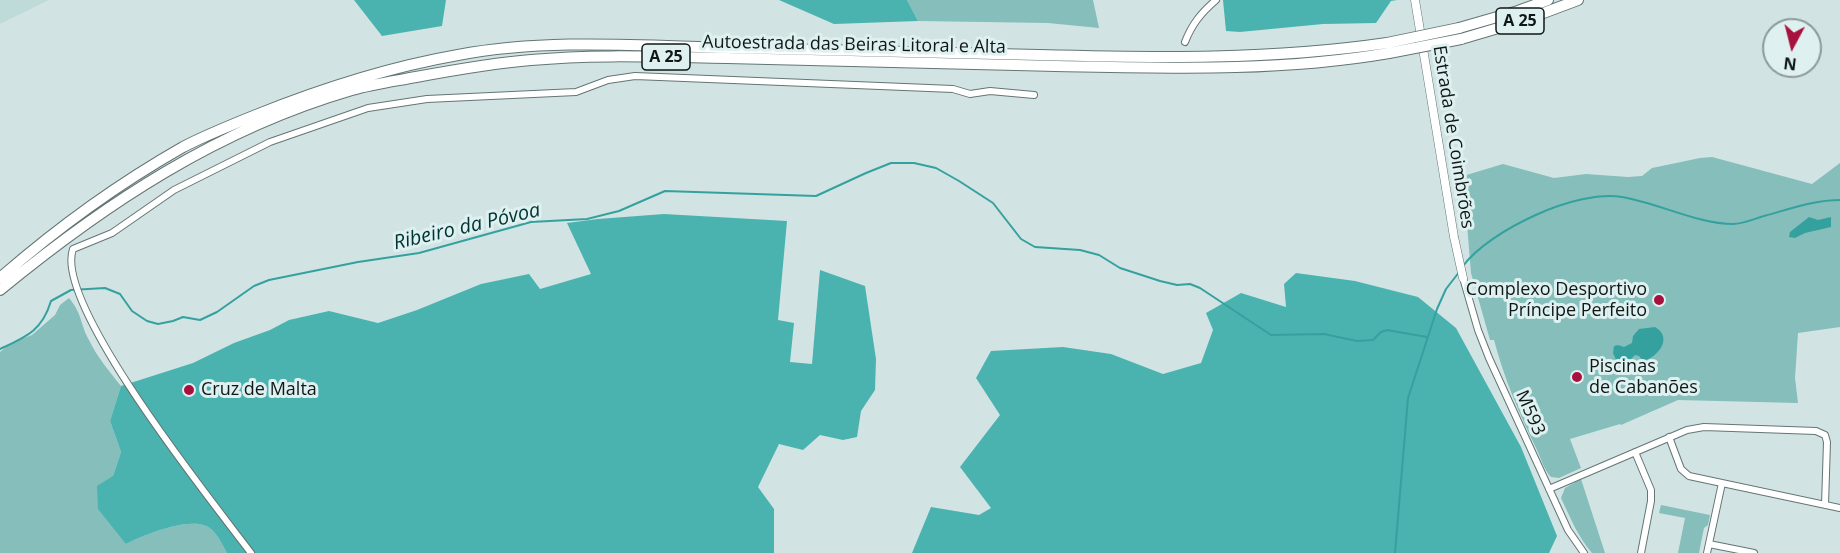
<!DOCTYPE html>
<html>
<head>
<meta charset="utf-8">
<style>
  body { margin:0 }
  #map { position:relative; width:1840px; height:553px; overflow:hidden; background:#d1e4e3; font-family:"Open Sans",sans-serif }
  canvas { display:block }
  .north { position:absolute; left:1762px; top:18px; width:60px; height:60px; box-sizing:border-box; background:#def1f0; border:2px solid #8c9a99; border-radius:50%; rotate:187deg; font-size:16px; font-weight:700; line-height:24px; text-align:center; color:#101717 }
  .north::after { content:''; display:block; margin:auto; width:21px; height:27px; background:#a8113e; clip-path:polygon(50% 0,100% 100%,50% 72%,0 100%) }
</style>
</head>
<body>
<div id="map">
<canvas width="1840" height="553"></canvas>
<div class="north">N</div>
</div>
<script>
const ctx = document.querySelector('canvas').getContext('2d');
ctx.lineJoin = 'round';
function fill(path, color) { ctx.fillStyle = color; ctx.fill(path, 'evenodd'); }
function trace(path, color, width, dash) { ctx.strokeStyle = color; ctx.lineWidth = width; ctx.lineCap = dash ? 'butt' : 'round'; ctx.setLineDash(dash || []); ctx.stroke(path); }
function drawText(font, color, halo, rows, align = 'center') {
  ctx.font = font + ' "Open Sans",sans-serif'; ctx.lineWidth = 6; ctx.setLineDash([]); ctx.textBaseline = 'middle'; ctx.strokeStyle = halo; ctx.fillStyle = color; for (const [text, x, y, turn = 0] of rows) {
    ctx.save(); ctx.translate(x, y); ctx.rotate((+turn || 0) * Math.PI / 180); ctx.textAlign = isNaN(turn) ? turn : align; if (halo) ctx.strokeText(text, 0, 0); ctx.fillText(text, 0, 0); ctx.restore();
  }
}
fill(new Path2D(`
  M0,0H49L0,24Z`), '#bedbd9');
fill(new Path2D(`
  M907,0H1093L1099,28L1048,23L918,21Z
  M1712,157L1812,184L1840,163V327L1798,333L1795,378L1798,403L1678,400L1621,425L1620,424L1570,439L1581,468L1559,478L1551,477C1544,470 1541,458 1536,448C1519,413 1504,378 1494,340H1490L1471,273L1463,176L1503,164L1554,178L1586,174L1628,177L1642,176L1652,168L1700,158Z
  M69,298C83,315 80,324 89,340C97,357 110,372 121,386L110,421L121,452L113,476L126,544C144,535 194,514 211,529C218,535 223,546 227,553H0V352L11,343L32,335L55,315L60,305Z
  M1581,479L1605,553H1592C1578,537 1570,517 1561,498L1565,488Z
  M1661,505L1710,515L1708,525L1704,528L1699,553H1678L1685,518L1659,513Z`), '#85bebb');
fill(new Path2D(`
  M354,0H446L442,26L382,36Z
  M779,0H907L918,21L834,24Z
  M1223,0H1397L1391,1L1376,23L1323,24L1240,32L1226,31Z
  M664,214L787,221L778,320L794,323L790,362L812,364L820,270L865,286L876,359L875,390L861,411L857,437L843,440L820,435L803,450L779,444L758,487L774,509V553H227C223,546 218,535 211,529C194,514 144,535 126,544L98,509L97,486L113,476L121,452L110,421L121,386L193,363L234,343L270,330L289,320L329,311L378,323L417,310L481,284L529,274L540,289L591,274L567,223L598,219Z
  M1296,273L1355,281L1418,297L1456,328L1521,447L1557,536L1549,553H912L931,507L979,515L991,508L960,467L1000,415L976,378L991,351L1063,347L1111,354L1163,374L1201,363L1213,330L1206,313L1241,293L1286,307L1284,284Z`), '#4ab3b0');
fill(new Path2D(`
  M1809,217L1818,220L1831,217V227L1805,233L1795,238L1789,237L1790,232Z
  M1655,327C1673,337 1659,357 1643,361L1639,356L1635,355L1628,362L1622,363L1616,360L1613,353L1614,346L1618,345L1624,347L1632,343L1633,336L1639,329Z`), '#35a19f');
trace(new Path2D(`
  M1463,266C1490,230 1577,189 1622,197C1658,203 1698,224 1733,224C1743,224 1754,219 1764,216C1790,209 1814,200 1840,200
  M0,349C26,337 42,331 51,301L71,290L105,288L120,294L132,311L147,321L158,324L173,321L183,317L200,320L217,312L254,286L269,280L358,262L419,253L531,222L587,219L619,211L665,191L816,196L866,173L891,163H914L936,168L959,181L993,203L1021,239L1035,247L1080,250L1099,255L1120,268L1160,281L1177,285L1190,284L1200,288L1271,335L1324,334L1357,341L1373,340L1381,332L1387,330L1427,337
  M1395,553L1408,398L1437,309L1446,289L1460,271`), '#35a19f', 2);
const minor = new Path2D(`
  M1185,42C1192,24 1201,13 1216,0
  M1463,278L1478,330L1489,358L1568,530L1584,553
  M1669,437L1681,469L1689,476L1840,508
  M1635,452L1651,490V501L1641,553
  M1549,489L1687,430L1704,427L1816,431L1825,435L1827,442L1825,505
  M1709,544L1754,553
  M251,553C214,504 53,304 73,249L112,233L174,190L270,142L368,108L427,99L576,92L608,80L635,76L953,89L970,94L990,91L1034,95
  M1707,553L1722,483`);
const tertiary = new Path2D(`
  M1415,0L1454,237L1463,278`);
const motorway = new Path2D(`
  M1459,28L1518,11L1548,0
  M1461,39L1522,21L1578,0
  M0,278C56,229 118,184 183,147C206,135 231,125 256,115C321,89 389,67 458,55C548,38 643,46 734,48C835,51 937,53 1039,55C1156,58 1271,60 1387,43
  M0,290C106,203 218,129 352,90C373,84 395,81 416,77C454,70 492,63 531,60C596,54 662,57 727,58C837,61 946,63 1055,66C1167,68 1278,72 1389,53`);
trace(minor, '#647574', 8);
trace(tertiary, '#647574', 9);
trace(motorway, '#647574', 12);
trace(minor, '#fff', 6);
trace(tertiary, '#fff', 8);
trace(motorway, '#fff', 10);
const motorwayBridge = new Path2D(`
  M1387,43L1459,28
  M1389,53L1461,39`);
trace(motorwayBridge, '#647574', 12, []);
trace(motorwayBridge, '#fff', 10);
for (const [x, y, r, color] of [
  [1659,300,6,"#a8113e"],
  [1577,377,6,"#a8113e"],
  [189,390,6,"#a8113e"]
]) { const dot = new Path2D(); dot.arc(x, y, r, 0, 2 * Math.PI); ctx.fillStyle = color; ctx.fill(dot); trace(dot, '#def1f0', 2); }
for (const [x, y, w] of [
  [1520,21,48],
  [666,57,48]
]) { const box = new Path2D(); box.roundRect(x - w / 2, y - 13, w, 26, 4.5); ctx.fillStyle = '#def1f0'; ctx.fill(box); trace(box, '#101717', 1.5); }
drawText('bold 16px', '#101717', null, [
  ["A 25",1520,21],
  ["A 25",666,57]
]);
drawText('18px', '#101717', '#def1f0', [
  ["Autoestrada das Beiras Litoral e Alta",854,45,1],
  ["Estrada de Coimbrões",1453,137,81],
  ["M593",1530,413,66]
]);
drawText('18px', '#101717', '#def1f0', [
  ["Complexo Desportivo",1647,290,"right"],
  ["Príncipe Perfeito",1647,311,"right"],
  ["Piscinas",1589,367],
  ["de Cabanões",1589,388],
  ["Cruz de Malta",201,390]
], 'left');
drawText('italic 20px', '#003433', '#def1f0', [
  ["Ribeiro da Póvoa",467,227,-13]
]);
</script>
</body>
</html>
